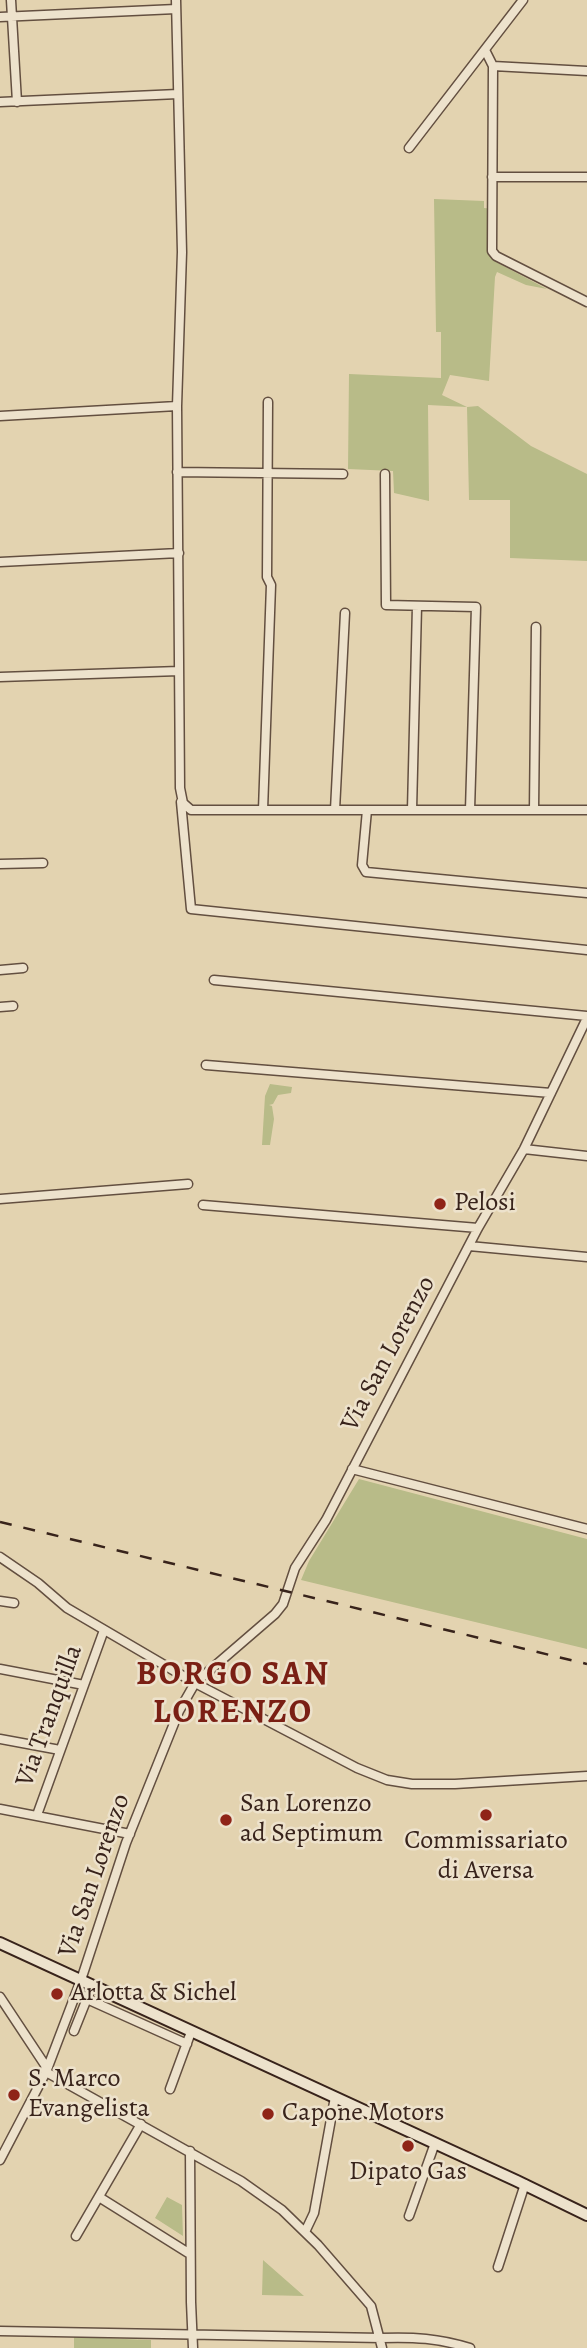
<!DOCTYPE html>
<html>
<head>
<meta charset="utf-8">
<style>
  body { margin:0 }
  canvas { display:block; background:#e3d3b0 }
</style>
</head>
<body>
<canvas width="587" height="2348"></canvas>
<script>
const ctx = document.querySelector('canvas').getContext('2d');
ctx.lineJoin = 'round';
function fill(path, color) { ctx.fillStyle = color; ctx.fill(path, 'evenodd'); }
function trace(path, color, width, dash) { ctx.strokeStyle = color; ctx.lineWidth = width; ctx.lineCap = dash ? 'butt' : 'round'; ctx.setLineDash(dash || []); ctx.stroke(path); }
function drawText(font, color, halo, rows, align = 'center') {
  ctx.font = font + ' Alegreya,serif'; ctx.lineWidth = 5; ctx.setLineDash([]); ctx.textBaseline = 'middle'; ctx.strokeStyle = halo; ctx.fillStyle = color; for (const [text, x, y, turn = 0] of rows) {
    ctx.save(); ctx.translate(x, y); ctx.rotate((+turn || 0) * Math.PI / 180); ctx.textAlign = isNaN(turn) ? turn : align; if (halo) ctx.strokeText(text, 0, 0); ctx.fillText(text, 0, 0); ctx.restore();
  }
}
fill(new Path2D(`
  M434,199L484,201V208L497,209L496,262L547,289L526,285L497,272L495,277L489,381L450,375L442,395L467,407L478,406L531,446L587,474V561L510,558V500H469L467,407L428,405L429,501L394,493L393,471L348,469L349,374L441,378V332H436Z
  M270,1084L292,1087L291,1093L278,1095L273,1104L269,1105L272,1106L274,1119L270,1145H262L265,1096Z
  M359,1479L587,1539V1649L301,1580L309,1561Z
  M167,2197L182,2205L183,2236L155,2218Z
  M263,2260L304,2296L262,2295Z
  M74,2337L151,2340V2348H74Z`), '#b8bb88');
const minor = new Path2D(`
  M11,0L17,102
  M176,0L182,252L177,406L180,788L183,803L191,810H587
  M0,17L176,9
  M485,50L493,66L492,251L496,256L587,302
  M493,66L587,71
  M0,102L178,94
  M409,148L523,0
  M492,177H587
  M0,416L177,406
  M177,472L343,474
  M385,474L386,605L476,607L470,810
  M0,562L179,553
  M0,677L179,671
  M181,802L191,909L587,950
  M263,810L271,585L267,577L268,402
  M335,810L345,613
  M367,810L362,865L366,872L587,893
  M412,810L417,606
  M534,810L536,627
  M0,864L43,863
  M0,970L23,968
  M214,980L587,1016
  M0,1007L13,1006
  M206,1065L551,1093
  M524,1149L587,1156
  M0,1199L188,1184
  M203,1205L478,1228
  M469,1246L587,1257
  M352,1469L587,1529
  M0,1557L38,1583L67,1608L195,1683L357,1768L387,1780L412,1784H455L587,1776
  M0,1601L14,1603
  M0,1669L84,1685
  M0,1739L60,1750
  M0,1809L130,1834
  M37,1815L104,1630
  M0,1997L45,2065L46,2072L241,2181L282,2210L318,2245L371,2306L382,2348
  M87,1999L187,2044
  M74,2031L92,1986
  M170,2089L191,2032
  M190,2151L191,2302L193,2348
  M0,2160L46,2072L81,1980L126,1843L179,1711L195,1683L275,1614L283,1604L295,1568L326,1520L478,1228L524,1149L587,1018
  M99,2197L190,2254
  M409,2216L435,2143
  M305,2232L314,2213L335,2097
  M76,2236L141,2124
  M498,2267L525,2184
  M0,2331L381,2338C414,2337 438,2338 470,2348`);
const secondary = new Path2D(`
  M0,1943L517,2181L587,2215`);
trace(minor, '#634f40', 11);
trace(secondary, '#38231b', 14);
trace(minor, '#ede2cc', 8);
trace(secondary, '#ede2cc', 10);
trace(new Path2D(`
  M0,1522L587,1664`), '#38231b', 2.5, [12, 12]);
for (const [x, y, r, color] of [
  [440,1204,7,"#8f2418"],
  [486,1815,7,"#8f2418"],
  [226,1820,7,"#8f2418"],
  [57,1994,7,"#8f2418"],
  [14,2095,7,"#8f2418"],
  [268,2114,7,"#8f2418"],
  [408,2146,7,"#8f2418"]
]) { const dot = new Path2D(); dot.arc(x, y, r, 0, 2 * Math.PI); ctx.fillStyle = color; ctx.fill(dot); trace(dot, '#ede2cc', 2.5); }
drawText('26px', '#38231b', '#ede2cc', [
  ["Pelosi",454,1204],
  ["San Lorenzo",240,1805],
  ["ad Septimum",240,1835],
  ["Commissariato",486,1842,"center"],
  ["di Aversa",486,1872,"center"],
  ["Arlotta & Sichel",71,1994],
  ["S. Marco",28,2080],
  ["Evangelista",28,2110],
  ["Capone Motors",282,2114],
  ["Dipato Gas",408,2173,"center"]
], 'left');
drawText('26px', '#38231b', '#ede2cc', [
  ["Via San Lorenzo",389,1354,-62],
  ["Via Tranquilla",50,1716,-70],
  ["Via San Lorenzo",95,1876,-71]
]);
ctx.letterSpacing = '2px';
drawText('bold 33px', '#7a1f14', '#ede2cc', [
  ["BORGO SAN",233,1676],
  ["LORENZO",233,1714]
]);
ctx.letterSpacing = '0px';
</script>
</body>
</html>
